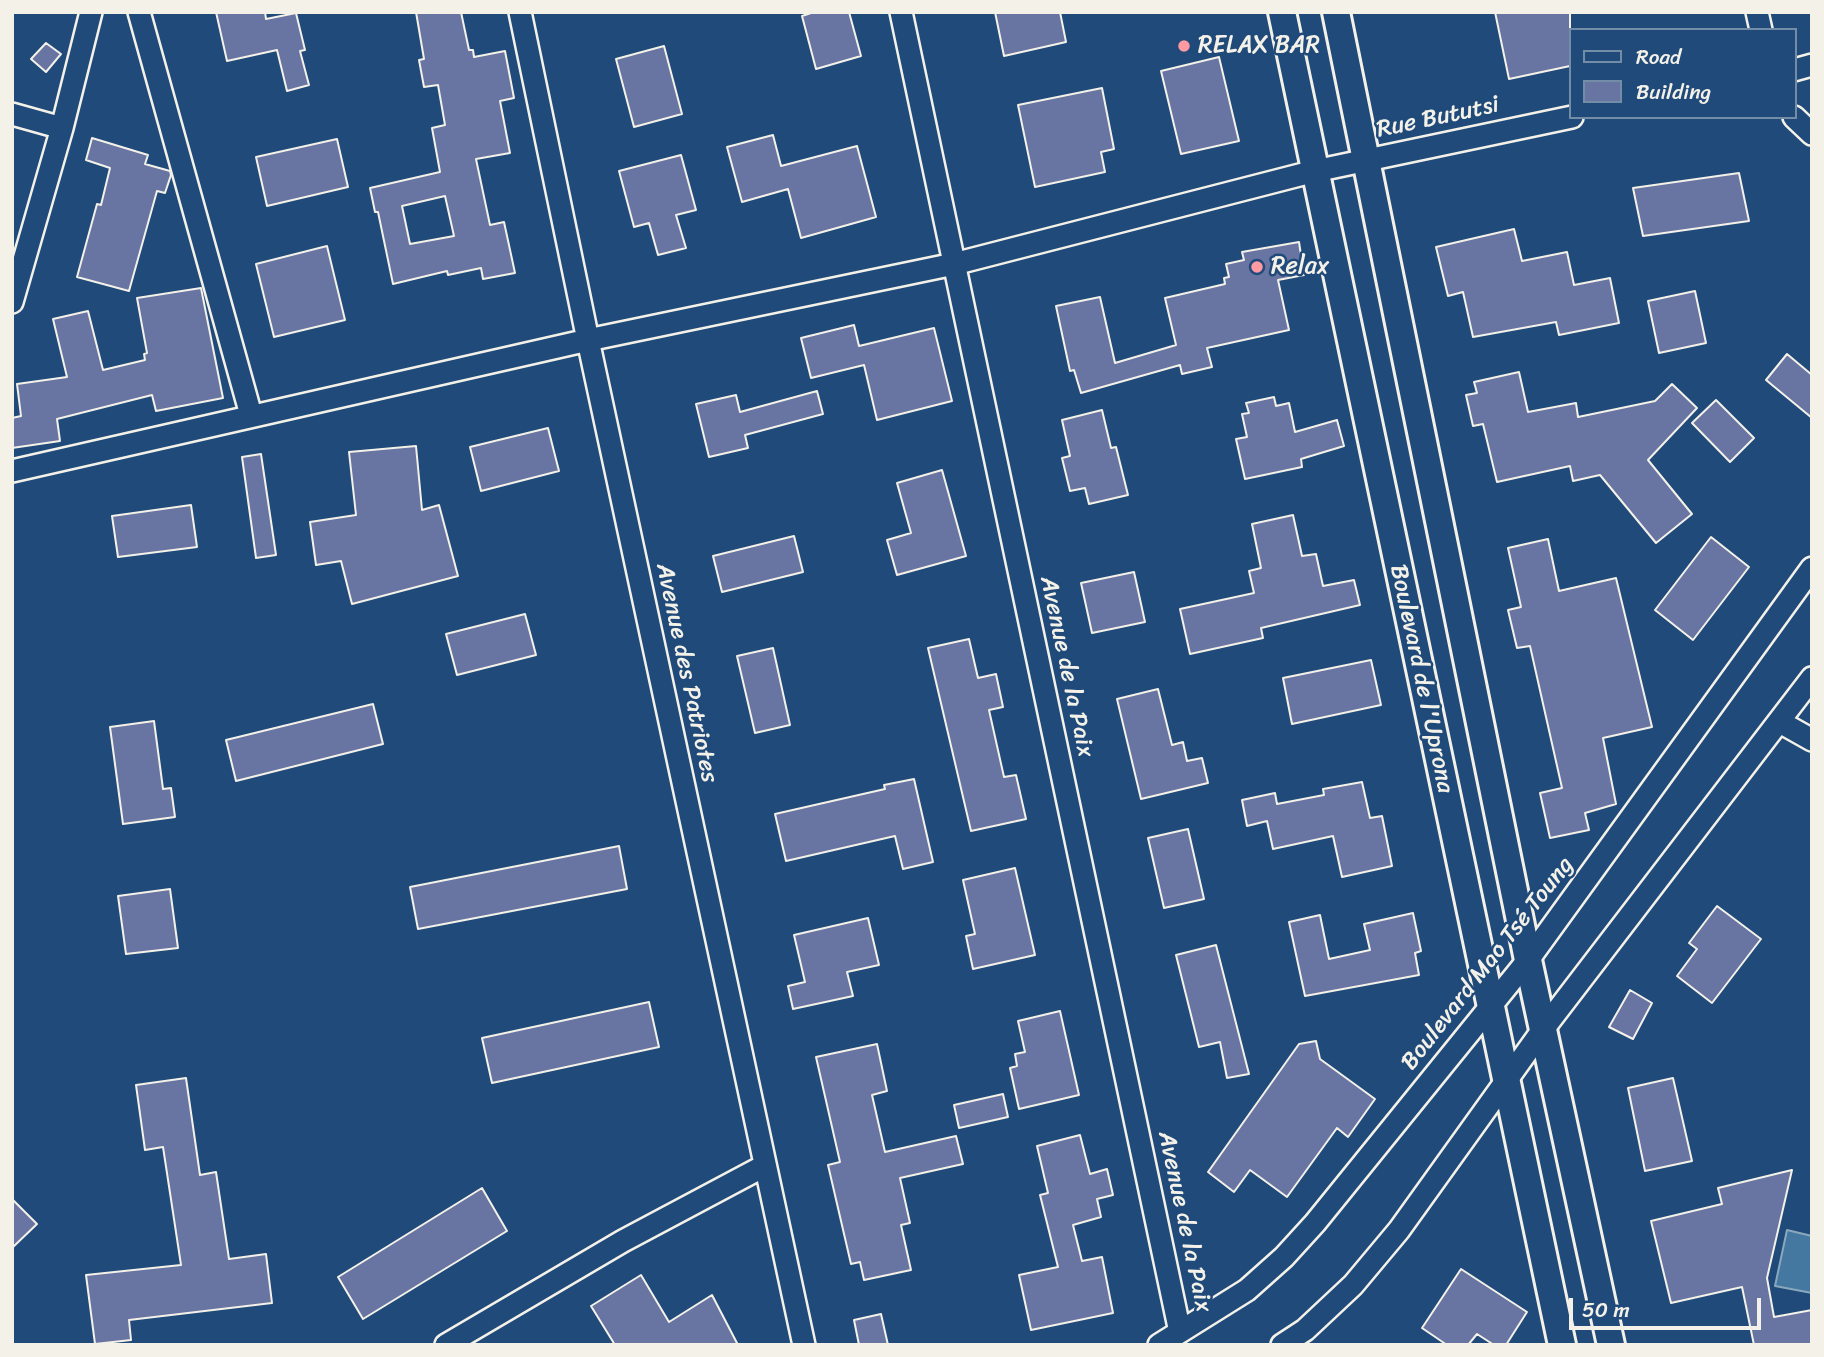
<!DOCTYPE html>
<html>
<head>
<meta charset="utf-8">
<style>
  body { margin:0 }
  #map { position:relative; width:1824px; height:1357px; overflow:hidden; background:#1f4a7a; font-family:Sriracha,sans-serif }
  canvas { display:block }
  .frame { position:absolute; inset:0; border:14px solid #f4f1e8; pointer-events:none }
  .legend { position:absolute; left:1569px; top:28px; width:228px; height:91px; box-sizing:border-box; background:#1f4a7a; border:2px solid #748da6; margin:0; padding:9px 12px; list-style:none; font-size:21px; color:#f4f1e8 }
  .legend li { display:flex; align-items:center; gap:14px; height:35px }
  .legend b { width:35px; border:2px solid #748da6 }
  .scale { position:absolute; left:1569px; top:1298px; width:192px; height:32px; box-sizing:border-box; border:4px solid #f4f1e8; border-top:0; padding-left:9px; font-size:21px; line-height:24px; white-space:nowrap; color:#f4f1e8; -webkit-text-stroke:5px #1f4a7a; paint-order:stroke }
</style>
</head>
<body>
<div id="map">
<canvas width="1824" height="1357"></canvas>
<div class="frame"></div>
<ul class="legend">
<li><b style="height:9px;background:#1f4a7a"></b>Road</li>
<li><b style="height:19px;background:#6875a2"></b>Building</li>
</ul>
<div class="scale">50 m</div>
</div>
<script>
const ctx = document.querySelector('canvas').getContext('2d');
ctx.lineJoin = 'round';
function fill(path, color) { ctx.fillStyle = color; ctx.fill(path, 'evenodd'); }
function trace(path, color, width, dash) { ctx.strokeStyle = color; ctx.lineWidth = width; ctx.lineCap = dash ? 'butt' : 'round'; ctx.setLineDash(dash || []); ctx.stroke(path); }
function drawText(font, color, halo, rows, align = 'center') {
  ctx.font = font + ' Sriracha,sans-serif'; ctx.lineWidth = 5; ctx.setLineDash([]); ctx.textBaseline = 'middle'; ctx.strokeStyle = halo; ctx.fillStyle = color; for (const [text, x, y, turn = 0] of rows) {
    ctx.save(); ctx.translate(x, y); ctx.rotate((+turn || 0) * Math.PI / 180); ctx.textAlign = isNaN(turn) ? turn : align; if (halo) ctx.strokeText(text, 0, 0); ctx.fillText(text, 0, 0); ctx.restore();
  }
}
const water = new Path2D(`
  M1787,1230L1812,1236V1293L1775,1286Z`);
fill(water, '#4478a1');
trace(water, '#8aa8bd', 2);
const building = new Path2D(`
  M216,12H265L266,19L296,13L305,50L300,51L309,85L287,91L277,50L227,61Z
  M416,12H461L469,50H473L474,57L505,51L514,98L500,101L510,153L476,159L490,225L504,222L515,273L483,279L481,268L448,275L447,271L393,284L378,212H375L370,188L440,172L432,128L445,125L438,85L424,87L419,60L424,59ZM445,196L454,236L410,244L402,206Z
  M814,12H849L861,56L816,69L802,16Z
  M995,12H1060L1066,42L1004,56Z
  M1495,12H1570V66L1509,79Z
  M46,43L61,54L46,72L31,59Z
  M664,46L682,114L634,127L616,59Z
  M1219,57L1239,141L1181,154L1161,71Z
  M1102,88L1114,149L1101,152L1105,172L1035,187L1018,105Z
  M773,135L781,166L857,146L876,217L801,238L788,189L742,202L727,147Z
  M92,138L148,155L145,164L170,171L171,175L165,193L157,191L129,291L77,277L97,204L101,205L110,168L86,160Z
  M337,139L348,187L267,206L256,157Z
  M681,155L696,210L676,215L686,248L658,255L649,223L634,227L619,171Z
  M1739,173L1749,221L1643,236L1633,188Z
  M1514,229L1522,261L1567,252L1574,285L1610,278L1619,323L1559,335L1556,322L1473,337L1463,292L1448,296L1436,247Z
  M1299,242L1304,275L1278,280L1289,330L1207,348L1212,367L1182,374L1180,365L1081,393L1074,370L1070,371L1056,306L1100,297L1115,363L1176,345L1165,298L1225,284L1224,278L1229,277L1226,264L1244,260L1242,252Z
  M327,246L345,320L274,337L256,264Z
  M201,288L223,398L156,411L152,395L57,419L60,441L12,448V418L21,416L17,384L67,377L53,319L88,311L103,370L145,360L144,354L147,353L137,298Z
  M1695,291L1706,343L1659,353L1648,301Z
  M854,325L859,346L934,328L952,401L877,420L864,365L811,378L801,338Z
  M1787,354L1812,375V418L1766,380Z
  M1519,372L1528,412L1576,403L1578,417L1655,401L1672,384L1697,408L1648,460L1692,514L1656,543L1600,475L1573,481L1570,466L1497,482L1483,424L1473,426L1466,395L1477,393L1474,382Z
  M817,391L823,414L745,435L748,448L709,457L696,404L736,395L740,412Z
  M1274,397L1276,406L1289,403L1295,432L1337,420L1344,446L1301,459L1302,467L1245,479L1236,439L1247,437L1242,414L1249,413L1246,403Z
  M1716,400L1754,438L1730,462L1692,423Z
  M1102,410L1111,448L1116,447L1128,495L1089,504L1085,488L1070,491L1062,458L1070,456L1062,420Z
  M548,428L559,471L481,491L470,447Z
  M416,446L422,510L439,505L458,576L352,604L341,561L316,565L310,522L356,515L349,452Z
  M261,454L276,555L256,558L242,457Z
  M942,470L966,556L897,575L887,540L911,533L897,483Z
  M191,505L197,547L118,557L112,516Z
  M1293,515L1302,556L1316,554L1323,586L1354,580L1360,605L1261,628L1263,638L1190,654L1180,609L1254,593L1249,571L1261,568L1252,524Z
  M794,536L803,572L722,592L713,556Z
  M1711,537L1749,567L1693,640L1655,610Z
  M1548,539L1559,591L1616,578L1652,727L1603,738L1616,804L1585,813L1589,830L1550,838L1540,793L1562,788L1530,646L1517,648L1508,610L1521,607L1508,548Z
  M1134,572L1145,622L1092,633L1081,583Z
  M525,614L536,655L457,675L446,634Z
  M969,639L978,678L996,674L1003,707L989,710L1004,777L1016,775L1026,819L971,831L928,648Z
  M773,648L790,725L755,733L737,656Z
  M1371,660L1381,705L1292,724L1283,678Z
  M1158,689L1172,745L1183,742L1187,761L1202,758L1208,783L1141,799L1117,699Z
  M373,704L383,744L236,781L226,740Z
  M154,721L163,789L171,788L175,817L123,824L110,727Z
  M914,779L933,862L903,869L895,836L786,861L775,814L885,789L884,785Z
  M1362,782L1370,818L1382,816L1392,866L1342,877L1333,836L1273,849L1267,821L1247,826L1242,800L1275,793L1277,804L1324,795L1323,789Z
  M1188,829L1204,899L1164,908L1148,838Z
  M619,846L627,889L418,929L410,887Z
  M1015,868L1035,955L973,969L966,936L975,934L963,880Z
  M170,889L178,948L126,954L118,896Z
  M1717,906L1761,939L1712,1003L1677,976L1697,949L1689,943Z
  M1413,913L1421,951L1415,953L1419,975L1305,996L1289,922L1320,915L1329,959L1370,950L1364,924Z
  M868,918L879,965L847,972L853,996L793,1009L788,986L805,982L794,935Z
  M1216,945L1249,1074L1227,1078L1220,1042L1199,1047L1176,955Z
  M1630,990L1652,1003L1633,1039L1609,1027Z
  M649,1002L659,1047L492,1083L482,1038Z
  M1060,1011L1079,1095L1019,1109L1010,1068L1017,1066L1015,1054L1025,1052L1018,1021Z
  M1316,1041L1320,1059L1375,1099L1348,1137L1337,1128L1287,1197L1250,1170L1234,1192L1208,1172L1299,1044Z
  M877,1044L887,1091L872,1095L885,1152L956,1136L963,1164L900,1178L910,1223L901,1225L911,1270L864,1280L860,1262L851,1264L828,1165L840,1162L816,1057Z
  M186,1078L200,1175L216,1172L229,1259L266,1254L272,1303L129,1320L131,1340L95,1344L86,1275L181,1265L163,1147L145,1150L136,1085Z
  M1673,1078L1692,1161L1645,1171L1628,1088Z
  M1003,1094L1008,1117L959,1128L954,1105Z
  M1080,1135L1090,1174L1107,1169L1113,1195L1097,1199L1101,1217L1073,1225L1082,1261L1102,1257L1113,1313L1031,1330L1019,1275L1058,1267L1040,1195L1048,1193L1037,1146Z
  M1792,1170L1767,1278L1774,1317L1812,1310V1345H1754L1742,1287L1671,1303L1651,1221L1722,1204L1718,1188Z
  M482,1188L507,1231L363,1319L338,1277Z
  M12,1199L37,1224L12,1248Z
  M1461,1269L1527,1312L1506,1345H1494L1477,1334L1468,1345H1447L1422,1328Z
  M641,1275L669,1322L712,1295L738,1345H615L591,1306Z
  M881,1314L888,1345H859L854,1320Z`);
fill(building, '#6875a2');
trace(building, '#f4f1e8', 2);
const minor = new Path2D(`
  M139,12L251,415
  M520,12L588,340L804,1345
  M901,12L1180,1332
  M1757,12L1761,30
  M1794,70L1812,65
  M12,114L62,128
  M1794,117L1812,134
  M12,302L62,128L91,12
  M12,471L588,340L954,264L1315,171L1572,117
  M1780,722L1812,740
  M446,1345L623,1241L764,1166
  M1159,1345L1247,1290L1284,1257L1315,1223L1528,960L1812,568
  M1282,1345L1305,1330L1353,1285L1399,1230L1544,1028L1812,678`);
const tertiary = new Path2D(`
  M1282,12L1562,1345
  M1336,12L1528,960L1611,1345`);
trace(minor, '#f4f1e8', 26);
trace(tertiary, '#f4f1e8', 32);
trace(minor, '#1f4a7a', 21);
trace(tertiary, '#1f4a7a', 26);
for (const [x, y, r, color] of [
  [1184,46,7,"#ff9aa2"],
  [1257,267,7,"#ff9aa2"]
]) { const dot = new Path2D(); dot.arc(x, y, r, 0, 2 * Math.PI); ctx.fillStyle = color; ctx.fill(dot); trace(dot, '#1f4a7a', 2.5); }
drawText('24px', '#f4f1e8', '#1f4a7a', [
  ["RELAX BAR",1198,46],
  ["Relax",1271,267]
], 'left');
drawText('24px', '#f4f1e8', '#1f4a7a', [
  ["Rue Bututsi",1438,118,-12],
  ["Avenue de la Paix",1066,667,78],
  ["Avenue des Patriotes",686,673,78],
  ["Boulevard de l'Uprona",1421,679,78],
  ["Boulevard Mao Tsé Toung",1488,964,-52],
  ["Avenue de la Paix",1184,1222,78]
]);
</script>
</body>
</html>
